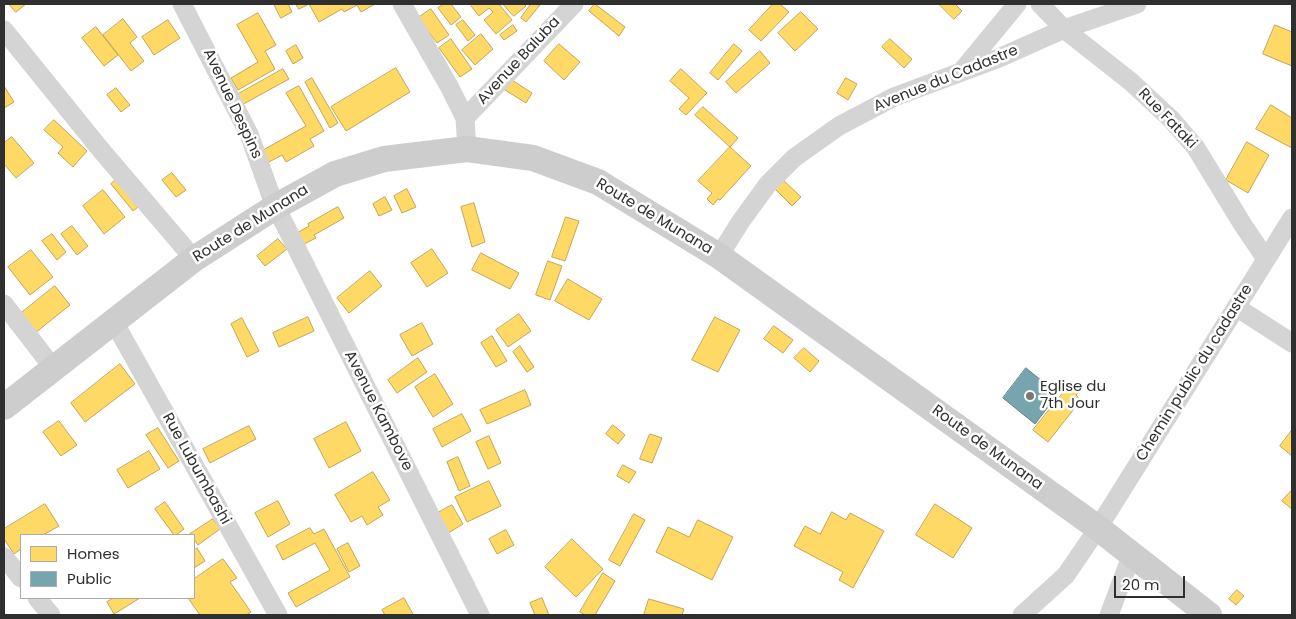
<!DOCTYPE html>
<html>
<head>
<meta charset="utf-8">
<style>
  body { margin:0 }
  #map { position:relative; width:1296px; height:619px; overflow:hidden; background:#fff; font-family:Poppins,sans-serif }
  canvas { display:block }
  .frame { position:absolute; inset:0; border:5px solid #2f2f2f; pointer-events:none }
  .legend { position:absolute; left:20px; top:534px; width:175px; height:65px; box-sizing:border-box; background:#fff; border:1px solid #acacac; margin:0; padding:6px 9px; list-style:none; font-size:15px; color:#2f2f2f }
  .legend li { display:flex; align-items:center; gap:10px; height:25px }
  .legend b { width:25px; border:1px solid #acacac }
  .scale { position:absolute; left:1114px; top:576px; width:71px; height:22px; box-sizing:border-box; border:2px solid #2f2f2f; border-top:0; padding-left:6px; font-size:15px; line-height:18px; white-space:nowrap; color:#2f2f2f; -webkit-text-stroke:4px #fff; paint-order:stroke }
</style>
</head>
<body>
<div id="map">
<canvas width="1296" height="619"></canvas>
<div class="frame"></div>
<ul class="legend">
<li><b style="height:14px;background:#ffd966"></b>Homes</li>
<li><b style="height:14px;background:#76a5af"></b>Public</li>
</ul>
<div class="scale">20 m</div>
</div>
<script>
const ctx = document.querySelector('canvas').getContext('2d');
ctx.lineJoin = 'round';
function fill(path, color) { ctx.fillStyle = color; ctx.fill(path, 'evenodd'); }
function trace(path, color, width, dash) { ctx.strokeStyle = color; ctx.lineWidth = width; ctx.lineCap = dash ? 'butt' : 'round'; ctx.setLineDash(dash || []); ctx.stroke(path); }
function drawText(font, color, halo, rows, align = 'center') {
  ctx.font = font + ' Poppins,sans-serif'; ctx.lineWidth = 5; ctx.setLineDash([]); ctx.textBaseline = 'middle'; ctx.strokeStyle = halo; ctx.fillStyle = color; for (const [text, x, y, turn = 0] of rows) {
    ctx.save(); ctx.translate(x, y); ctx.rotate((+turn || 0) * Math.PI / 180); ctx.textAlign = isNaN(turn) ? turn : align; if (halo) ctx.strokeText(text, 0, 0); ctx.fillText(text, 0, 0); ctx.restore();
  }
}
const homes = new Path2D(`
  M9,4H26L16,12Z
  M274,4H288L292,12L281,18Z
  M296,4H375L361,12L357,5L344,12L342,9L319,22L309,4L299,9Z
  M444,4H451L461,17L451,25L438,8Z
  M473,4H499L512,20L496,34L484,20L493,12L489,8L479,16L471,6Z
  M503,4H524L526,6L514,16Z
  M531,4L540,5L526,22L521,18Z
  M595,4L625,27L619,36L589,11Z
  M773,4H780L789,12L761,41L749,30Z
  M939,4H955L962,11L954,19Z
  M431,9L449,35L437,43L418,18Z
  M801,12L818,29L795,51L778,33Z
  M258,13L276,45L265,51L275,69L238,90L231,78L258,62L237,25Z
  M123,19L137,37L130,43L144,61L131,71L103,35Z
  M168,20L180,38L154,55L142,37Z
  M463,20L475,35L468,41L456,25Z
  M513,25L517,31L504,40L500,35Z
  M1275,25L1292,32V66L1263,54Z
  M96,27L118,55L104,66L82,38Z
  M481,34L493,49L475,65L462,50Z
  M451,39L472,69L460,77L439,48Z
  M890,39L912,59L904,68L882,47Z
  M559,44L580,62L564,80L544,61Z
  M734,44L742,51L718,80L710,73Z
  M296,45L303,58L293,64L286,51Z
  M760,51L770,63L736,93L726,82Z
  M396,68L410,92L346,131L331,107Z
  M283,69L289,79L238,107L233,97Z
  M681,69L707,93L686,115L679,109L689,98L670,81Z
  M312,78L338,123L330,128L305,82Z
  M846,78L857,84L848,100L837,93Z
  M512,80L532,93L526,103L505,90Z
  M4,86L14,102L4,108Z
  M299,86L324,131L310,139L314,146L286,162L282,155L269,162L263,150L306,126L286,93Z
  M116,88L130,105L121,112L107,95Z
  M1271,105L1292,118V148L1256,129Z
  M703,107L738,138L730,147L695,115Z
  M54,120L87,151L73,167L58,153L63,147L44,130Z
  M12,137L34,163L16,178L4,164V143Z
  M1247,142L1269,155L1248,193L1226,180Z
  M730,147L751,166L720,200L718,199L713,205L707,199L712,193L698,181Z
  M172,173L186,190L176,197L162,180Z
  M121,176L143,203L133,211L111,184Z
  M781,178L801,197L792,206L773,187Z
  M407,189L416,207L402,213L394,196Z
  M103,190L125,217L104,234L83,206Z
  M385,197L392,210L379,216L373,204Z
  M474,203L485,242L472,247L461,207Z
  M338,207L344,218L314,235L316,238L304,244L297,233L309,226L308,224Z
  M566,217L579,221L565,261L552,257Z
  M72,226L88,246L77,255L61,234Z
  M52,234L66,252L57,260L42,241Z
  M278,239L287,249L265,266L257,256Z
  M432,249L448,273L427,287L411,263Z
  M31,250L53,277L30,295L8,267Z
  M481,253L519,273L510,289L472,270Z
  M548,261L562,266L550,300L536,295Z
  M370,271L382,286L349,313L337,298Z
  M568,279L602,299L589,320L555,301Z
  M55,286L70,305L35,333L20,314Z
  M519,314L531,331L508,347L496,330Z
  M308,317L314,331L279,347L273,333Z
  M715,317L740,330L718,372L692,360Z
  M242,318L259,351L247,357L231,324Z
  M422,323L433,344L412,356L400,335Z
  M774,326L793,340L783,353L764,339Z
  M492,336L507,361L496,367L481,343Z
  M520,346L534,367L527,372L513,352Z
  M804,348L819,361L810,372L794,358Z
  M418,358L427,372L397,393L388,380Z
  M120,364L135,384L85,422L71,403Z
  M435,374L453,404L433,417L415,387Z
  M1072,382L1081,389L1076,395L1081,400L1048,442L1033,430Z
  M525,390L531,405L487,424L480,410Z
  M462,414L471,431L442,447L433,429Z
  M59,421L77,445L61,456L43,432Z
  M346,422L361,451L329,468L314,439Z
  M613,425L625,435L618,444L606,434Z
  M249,426L256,439L210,463L203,449Z
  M158,428L179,461L168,468L146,435Z
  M1292,430V456L1280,446Z
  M650,434L662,438L652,463L640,459Z
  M489,436L501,463L488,469L476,442Z
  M149,451L160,469L128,488L117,470Z
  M458,457L470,486L459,491L447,462Z
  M623,465L636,472L629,483L617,476Z
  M373,472L390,500L378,507L383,515L367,525L362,516L351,522L335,495Z
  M489,481L501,506L467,522L455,497Z
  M1292,490V509L1282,501Z
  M278,501L290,524L268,537L255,513Z
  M165,502L184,529L176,535H174L155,509Z
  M45,504L59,526L43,535H21V549L14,554L4,539V529Z
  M935,504L972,528L953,558L916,535Z
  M452,505L463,524L445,535L434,515Z
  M832,512L846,520L850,513L884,531L853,588L839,580L843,572L794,546L805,526L820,534Z
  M634,514L645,520L620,566L609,560Z
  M213,519L220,529L198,545L194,539V535L190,534Z
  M698,520L733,537L712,580L656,552L668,527L689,537Z
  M310,528L314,534L324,529L350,577L296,607L288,593L330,570L315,543L283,560L276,546Z
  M506,530L514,545L497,554L489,539Z
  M572,539L603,569L576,597L545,567Z
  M348,543L360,566L349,572L337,549Z
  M197,548L205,561L194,568V551Z
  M223,559L237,578L230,582L251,612L246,615H200L188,598H194V579Z
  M603,573L615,581L595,615H585L580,612Z
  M1237,590L1244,596L1236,605L1229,599Z
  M114,598H140L114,614L107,602Z
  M404,598L413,614L411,615H385L382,610Z
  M542,598L549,615H535L530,603Z
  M649,599L684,609L682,615H644Z`);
fill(homes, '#ffd966');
trace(homes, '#c1a656', 1);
const public = new Path2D(`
  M1026,368L1058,394L1035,424L1003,398Z`);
fill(public, '#76a5af');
trace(public, '#618289', 1);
trace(new Path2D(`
  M182,4L249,134L275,207L284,223L480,615
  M402,4L449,86L465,118L467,149
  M1040,4L1064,29L1130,81L1171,119L1196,148L1243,225L1266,259
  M4,30L101,150L194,259
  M961,72L1017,4
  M465,118L574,4
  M719,256L741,221L768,184L794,158L839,126L894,97L999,58L1064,29L1137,4
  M4,304L54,369
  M1236,307L1292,343
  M114,322L278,615
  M4,557L21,578
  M37,598L51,615
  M1022,615L1066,575L1098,528L1292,218
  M1109,615L1132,554`), '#d4d4d4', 19);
trace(new Path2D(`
  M4,407L194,259L275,207L335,174L384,159L467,149L533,158L598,182L719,256L1098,528L1209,615`), '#cdcdcd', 26);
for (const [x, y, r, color] of [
  [1030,396,5,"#787878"]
]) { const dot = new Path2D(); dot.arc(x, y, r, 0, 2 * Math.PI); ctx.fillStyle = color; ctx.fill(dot); trace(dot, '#fff', 2); }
drawText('15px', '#2f2f2f', '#fff', [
  ["Avenue Baluba",519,61,-47],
  ["Avenue du Cadastre",946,79,-22],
  ["Avenue Despins",232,104,65],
  ["Rue Fataki",1167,119,46],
  ["Route de Munana",654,217,31],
  ["Route de Munana",251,224,-32],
  ["Chemin public du cadastre",1195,373,-58],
  ["Avenue Kambove",378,411,63],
  ["Route de Munana",987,448,36],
  ["Rue Lubumbashi",196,469,61]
]);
drawText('15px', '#2f2f2f', '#fff', [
  ["Eglise du",1040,387],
  ["7th Jour",1040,404]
], 'left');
</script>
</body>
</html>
